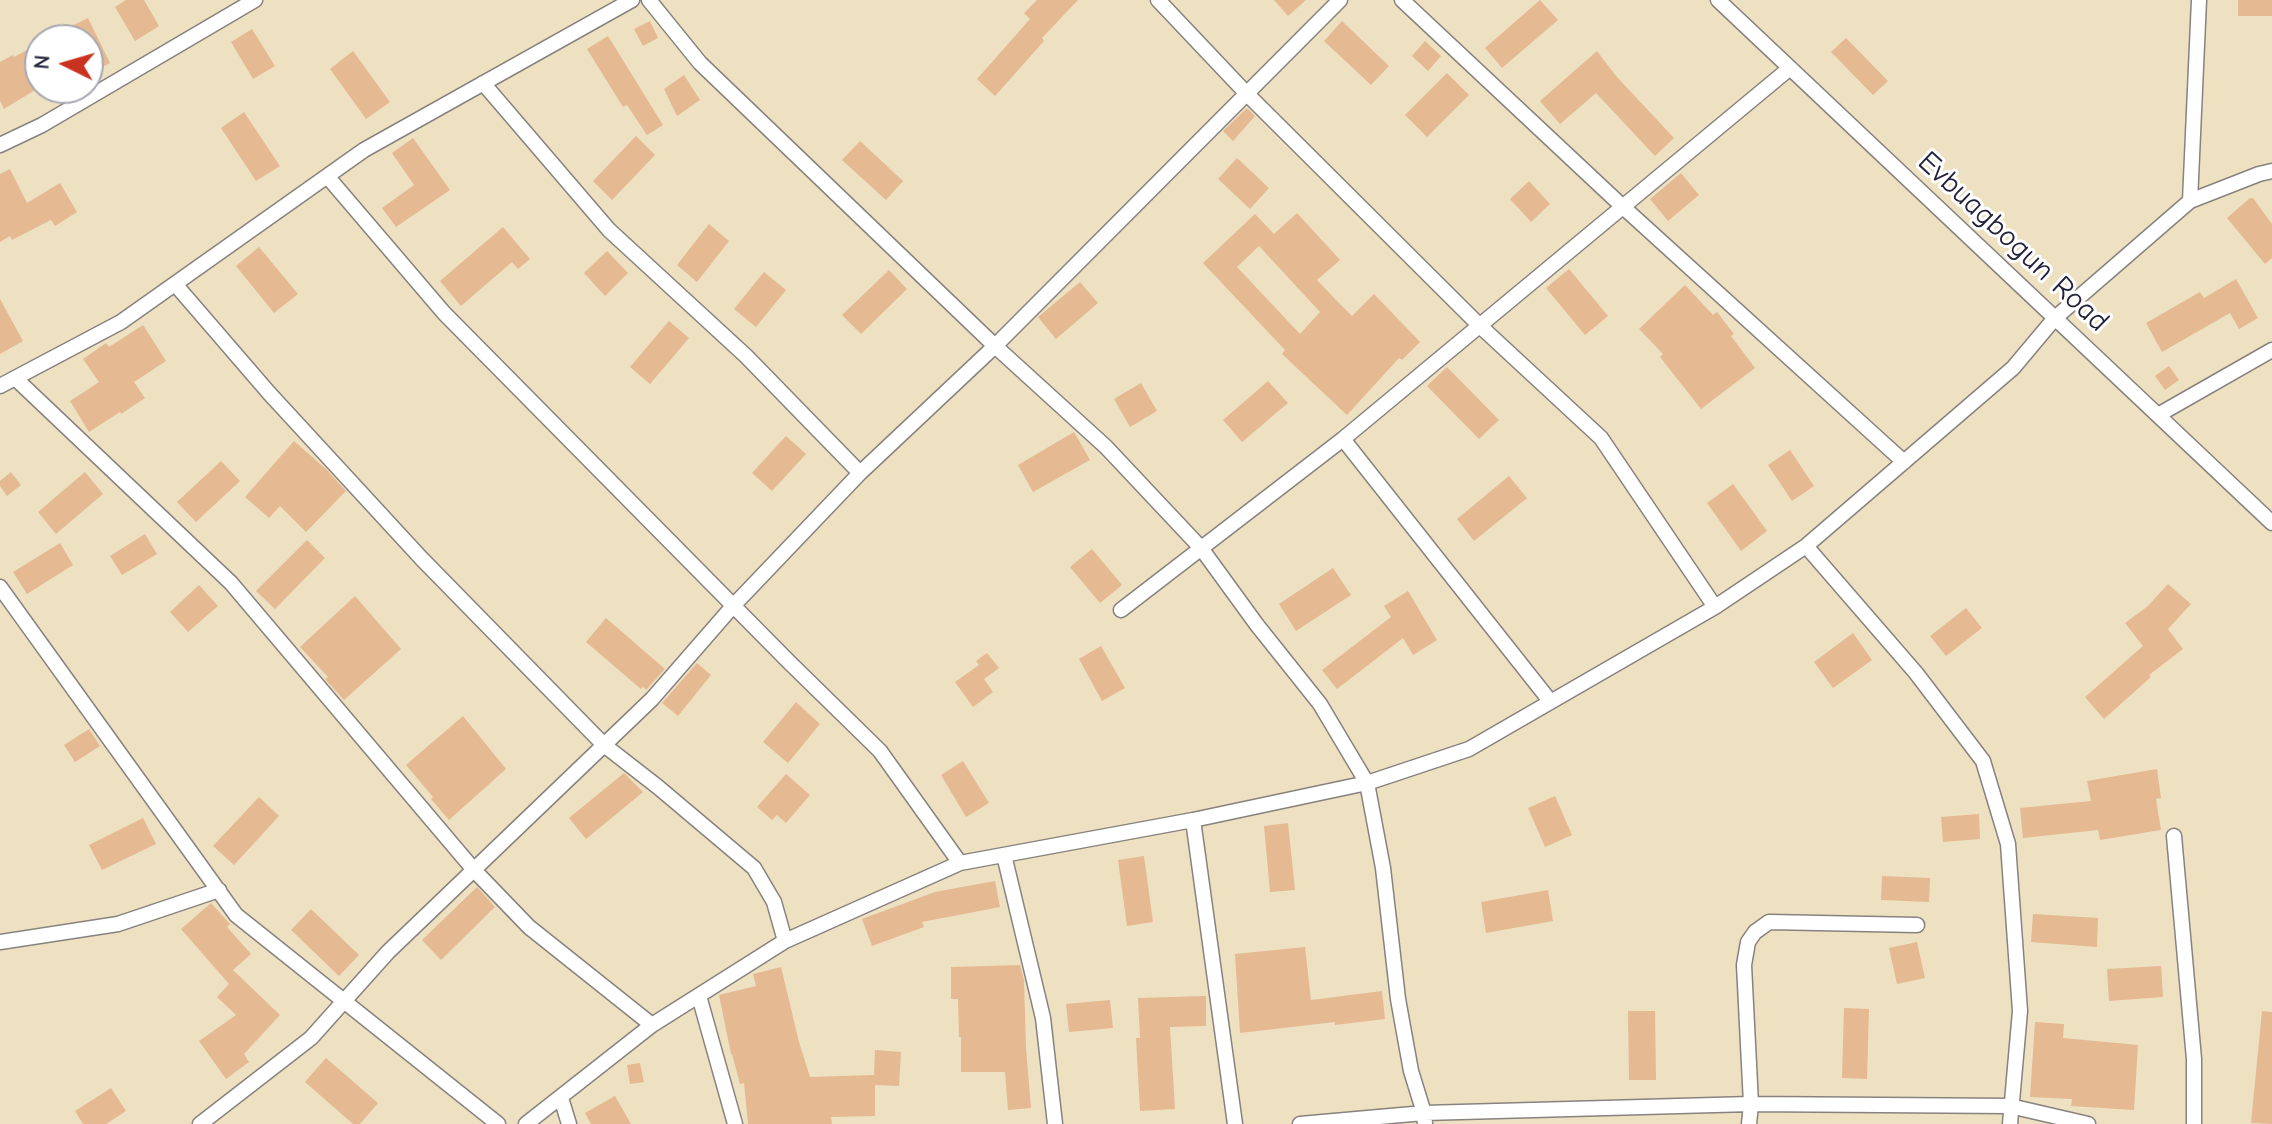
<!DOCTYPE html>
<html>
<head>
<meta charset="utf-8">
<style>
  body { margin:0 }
  #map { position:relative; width:2272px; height:1124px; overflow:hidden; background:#ede1c2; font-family:"Comic Neue",sans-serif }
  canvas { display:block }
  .north { position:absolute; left:24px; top:24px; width:80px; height:80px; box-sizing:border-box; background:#fff; border:2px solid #a7a7b1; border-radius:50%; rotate:275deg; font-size:22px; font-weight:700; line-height:32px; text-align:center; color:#22223b }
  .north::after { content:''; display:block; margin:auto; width:28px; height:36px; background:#c8321e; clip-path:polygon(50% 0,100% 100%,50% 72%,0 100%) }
</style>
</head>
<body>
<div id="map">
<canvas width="2272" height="1124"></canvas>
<div class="north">N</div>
</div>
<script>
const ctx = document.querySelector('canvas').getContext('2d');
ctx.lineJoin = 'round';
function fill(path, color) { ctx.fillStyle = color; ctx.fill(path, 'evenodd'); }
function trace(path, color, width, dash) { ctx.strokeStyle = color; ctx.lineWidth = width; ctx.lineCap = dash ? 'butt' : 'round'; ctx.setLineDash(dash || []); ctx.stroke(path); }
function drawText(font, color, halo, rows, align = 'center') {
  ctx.font = font + ' "Comic Neue",sans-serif'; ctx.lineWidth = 6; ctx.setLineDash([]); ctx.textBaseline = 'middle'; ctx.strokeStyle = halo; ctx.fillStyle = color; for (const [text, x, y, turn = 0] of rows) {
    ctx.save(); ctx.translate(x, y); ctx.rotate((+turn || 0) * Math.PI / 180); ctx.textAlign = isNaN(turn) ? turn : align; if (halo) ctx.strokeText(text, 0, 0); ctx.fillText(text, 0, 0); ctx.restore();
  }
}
fill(new Path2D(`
  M126,0H144L159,26L135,41L115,7Z
  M1037,0H1078L1042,38L1044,41L995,96L977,79L1030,19L1024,13Z
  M1274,0H1306L1288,16Z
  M1540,0L1558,20L1502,68L1485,48Z
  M2238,0H2272V16H2238Z
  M88,18L110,63L88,74V40H44Z
  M650,21L658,38L643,46L634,29Z
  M1342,21L1389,66L1371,85L1324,41Z
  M252,29L275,66L253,79L231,42Z
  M608,36L663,125L647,135L627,105L623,107L587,49Z
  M1846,38L1888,81L1873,95L1831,52Z
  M1425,41L1441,56L1428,71L1412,56Z
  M40,43V87L4,109L0,101V62L13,55L14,57Z
  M353,51L390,102L366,119L330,69Z
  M1597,51L1616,76L1674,138L1655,156L1596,93L1560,124L1540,101Z
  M1447,73L1469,95L1427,137L1405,115Z
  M684,75L700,100L677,116L664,89Z
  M1247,108L1255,116L1233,141L1223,131Z
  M244,112L280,166L256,181L221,128Z
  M636,136L655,155L612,200L593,181Z
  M413,138L450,190L396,227L382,208L414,185L392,153Z
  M860,141L903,181L886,200L842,160Z
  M1237,158L1269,188L1250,209L1218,179Z
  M10,169L27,203L60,183L77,212L55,226L51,220L12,240L10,236L0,242V174Z
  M1681,173L1699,195L1668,221L1650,199Z
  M1529,181L1550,204L1531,222L1510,199Z
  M2250,198H2253L2272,224V258L2265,264L2227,218Z
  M1297,213L1340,260L1317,280L1337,301L1352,316L1374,294L1420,342L1402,360L1399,358L1347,415L1282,354L1285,350L1203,263L1255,214L1274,234ZM1259,246L1320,312L1300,334L1237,267Z
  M709,224L729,241L697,282L677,265Z
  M503,227L530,259L518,269L512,262L461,306L440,281Z
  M259,247L298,294L274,313L236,266Z
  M607,251L628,273L605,296L584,273Z
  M1569,269L1608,316L1585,335L1546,288Z
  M889,270L907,289L861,334L842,315Z
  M764,272L786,290L756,327L734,309Z
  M2236,279L2258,318L2239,329L2230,313L2162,352L2146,323L2200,292L2204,298Z
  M1080,282L1098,303L1056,339L1038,317Z
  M1685,285L1713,315L1717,312L1734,334L1731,336L1755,368L1701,409L1660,357L1663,354L1639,329Z
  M0,299L23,341L0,354Z
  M669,321L689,338L650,384L630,367Z
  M143,325L166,361L134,382L145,398L121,414L120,412L89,432L70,401L99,382L83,359L106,343L109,347Z
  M2169,366L2179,380L2165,390L2155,376Z
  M1447,367L1499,420L1479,439L1427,386Z
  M1268,381L1288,403L1242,442L1223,420Z
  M1141,383L1157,411L1130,427L1114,399Z
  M1074,432L1090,460L1033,492L1018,465Z
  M786,436L806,454L772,491L752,473Z
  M294,441L327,470L346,491L306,532L280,506L269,518L245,497Z
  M1790,450L1814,486L1792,501L1768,465Z
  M221,461L240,481L196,522L177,502Z
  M11,472L21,485L7,496L0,486V481Z
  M85,472L103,494L56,534L38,512Z
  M1509,476L1527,498L1474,541L1457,519Z
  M1733,484L1767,531L1741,551L1707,503Z
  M145,534L157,554L122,575L110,556Z
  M307,540L325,558L275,609L256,591Z
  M60,543L73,565L27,594L13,572Z
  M1092,549L1122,585L1100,603L1070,567Z
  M1333,568L1351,595L1296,631L1279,604Z
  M2168,584L2191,604L2168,629L2183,649L2149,675L2151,677L2104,719L2085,697L2143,646L2125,623L2148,606Z
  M199,585L218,606L188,632L170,612Z
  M1408,591L1437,640L1413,655L1403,638L1337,689L1322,670L1391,617L1384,606Z
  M355,596L401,649L344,700L325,679L328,677L300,647Z
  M1966,608L1982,628L1946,656L1930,636Z
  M606,618L665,669L646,690L643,687L641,689L586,642Z
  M1853,633L1872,660L1833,688L1814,662Z
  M1101,646L1125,688L1102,701L1079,659Z
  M987,653L999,668L984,679L993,692L973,707L955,682L979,665L976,661Z
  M697,663L711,675L678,716L662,703Z
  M796,702L820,724L788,763L763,742Z
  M463,716L506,769L449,820L431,799L433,797L406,765Z
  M89,729L100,746L75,762L64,745Z
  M963,761L989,803L966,817L941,775Z
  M2157,769L2161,798L2156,799L2161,830L2100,840L2098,830L2023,838L2020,808L2091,801L2087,781Z
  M624,773L643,792L586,839L569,818Z
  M786,774L810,795L786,823L777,815L772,820L757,807Z
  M1555,796L1572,835L1545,847L1528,808Z
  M259,797L279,816L234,865L213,846Z
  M1979,814L1980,839L1943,842L1941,817Z
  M143,818L156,844L102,870L89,845Z
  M1288,823L1295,890L1270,892L1264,826Z
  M1144,856L1153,922L1127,926L1118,860Z
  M1882,876L1930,878L1929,902L1881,900Z
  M995,881L1000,907L922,922L924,927L872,946L862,919L935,892Z
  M477,887L495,907L441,960L422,940Z
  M1548,890L1553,921L1486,933L1481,902Z
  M211,903L230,924L227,927L251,954L233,970L280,1015L244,1054L249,1062L226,1079L199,1041L236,1015L217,997L229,984L181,929Z
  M311,909L359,955L339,976L291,930Z
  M2033,914L2098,918L2097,947L2031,942Z
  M1917,942L1925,978L1897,984L1889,948Z
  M1305,947L1311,1000L1382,991L1385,1019L1335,1025V1022L1240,1033L1235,954Z
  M1020,965L1024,980L1026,1048L1031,1108L1008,1110L1005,1072H961V1037H959L958,999H951V967Z
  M2161,966L2163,997L2109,1001L2107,969Z
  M781,967L799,1042L810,1077L874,1075L875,1050L901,1052L899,1086L875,1085V1116L831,1117L832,1124H748L744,1083L740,1084L732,1054H731L719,995L756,986L753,974Z
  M1206,996V1026L1170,1027L1175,1109L1140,1111L1136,1038H1140L1138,998Z
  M1110,1000L1113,1028L1069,1032L1066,1004Z
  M1844,1008L1869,1009L1867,1079L1842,1078Z
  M1628,1011H1655L1656,1080H1629Z
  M2262,1011L2272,1012V1124L2251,1123Z
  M2035,1022L2064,1024L2063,1038L2138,1045L2134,1110L2071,1106L2072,1099L2030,1097Z
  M326,1058L378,1103L360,1124H353L305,1082Z
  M640,1063L644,1082L630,1084L627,1065Z
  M111,1088L126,1111L106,1124H83L75,1111Z
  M615,1096L631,1124H591L585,1113Z`), '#e5b992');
const minor = new Path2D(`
  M649,0L700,63L995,346L1106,447L1201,548L1257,625L1320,704L1367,783L1383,868L1398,999L1411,1071L1424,1113L1425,1124
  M1158,0L1247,94L1479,325L1601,438L1715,607
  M1402,0L1622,206L1904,462
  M1718,0L2272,523
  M483,83L609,230L746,356L860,473
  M0,145L42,125L255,0
  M327,176L444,313L789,662L880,751L960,863
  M2190,201L2199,0
  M175,284L269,393L421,558L604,745L658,787L754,868L774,902L785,941
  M15,378L231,583L474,870L529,927L652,1025
  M0,386L121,322L364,150L632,0
  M2158,415L2272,350
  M1343,439L1550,701
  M1806,546L1916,673L1983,761L2008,844L2020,1011L2010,1124
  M0,587L236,915L498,1124
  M1121,610L1343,439L1790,68
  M1193,820L1235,1124
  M2174,836L2194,1059V1124
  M1004,855L1043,1018L1055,1124
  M0,942L118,924L219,890
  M699,996L735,1124
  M561,1098L569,1124
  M200,1124L311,1038L388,952L652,699L733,606L860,473L995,346L1340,0
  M526,1124L652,1025L785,941L960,863L1193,820L1367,783L1469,749L1715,607L1806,546L2013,368L2055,318L2190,201L2259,174L2272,171
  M1300,1124L1424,1113L1751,1104L2010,1106L2088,1124
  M1749,1124L1751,1104L1744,965L1748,942L1755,932L1769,922L1917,925`);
trace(minor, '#88827e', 17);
trace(minor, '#fff', 14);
drawText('30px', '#22223b', '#fff', [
  ["Evbuagbogun Road",2013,242,43]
]);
</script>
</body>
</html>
